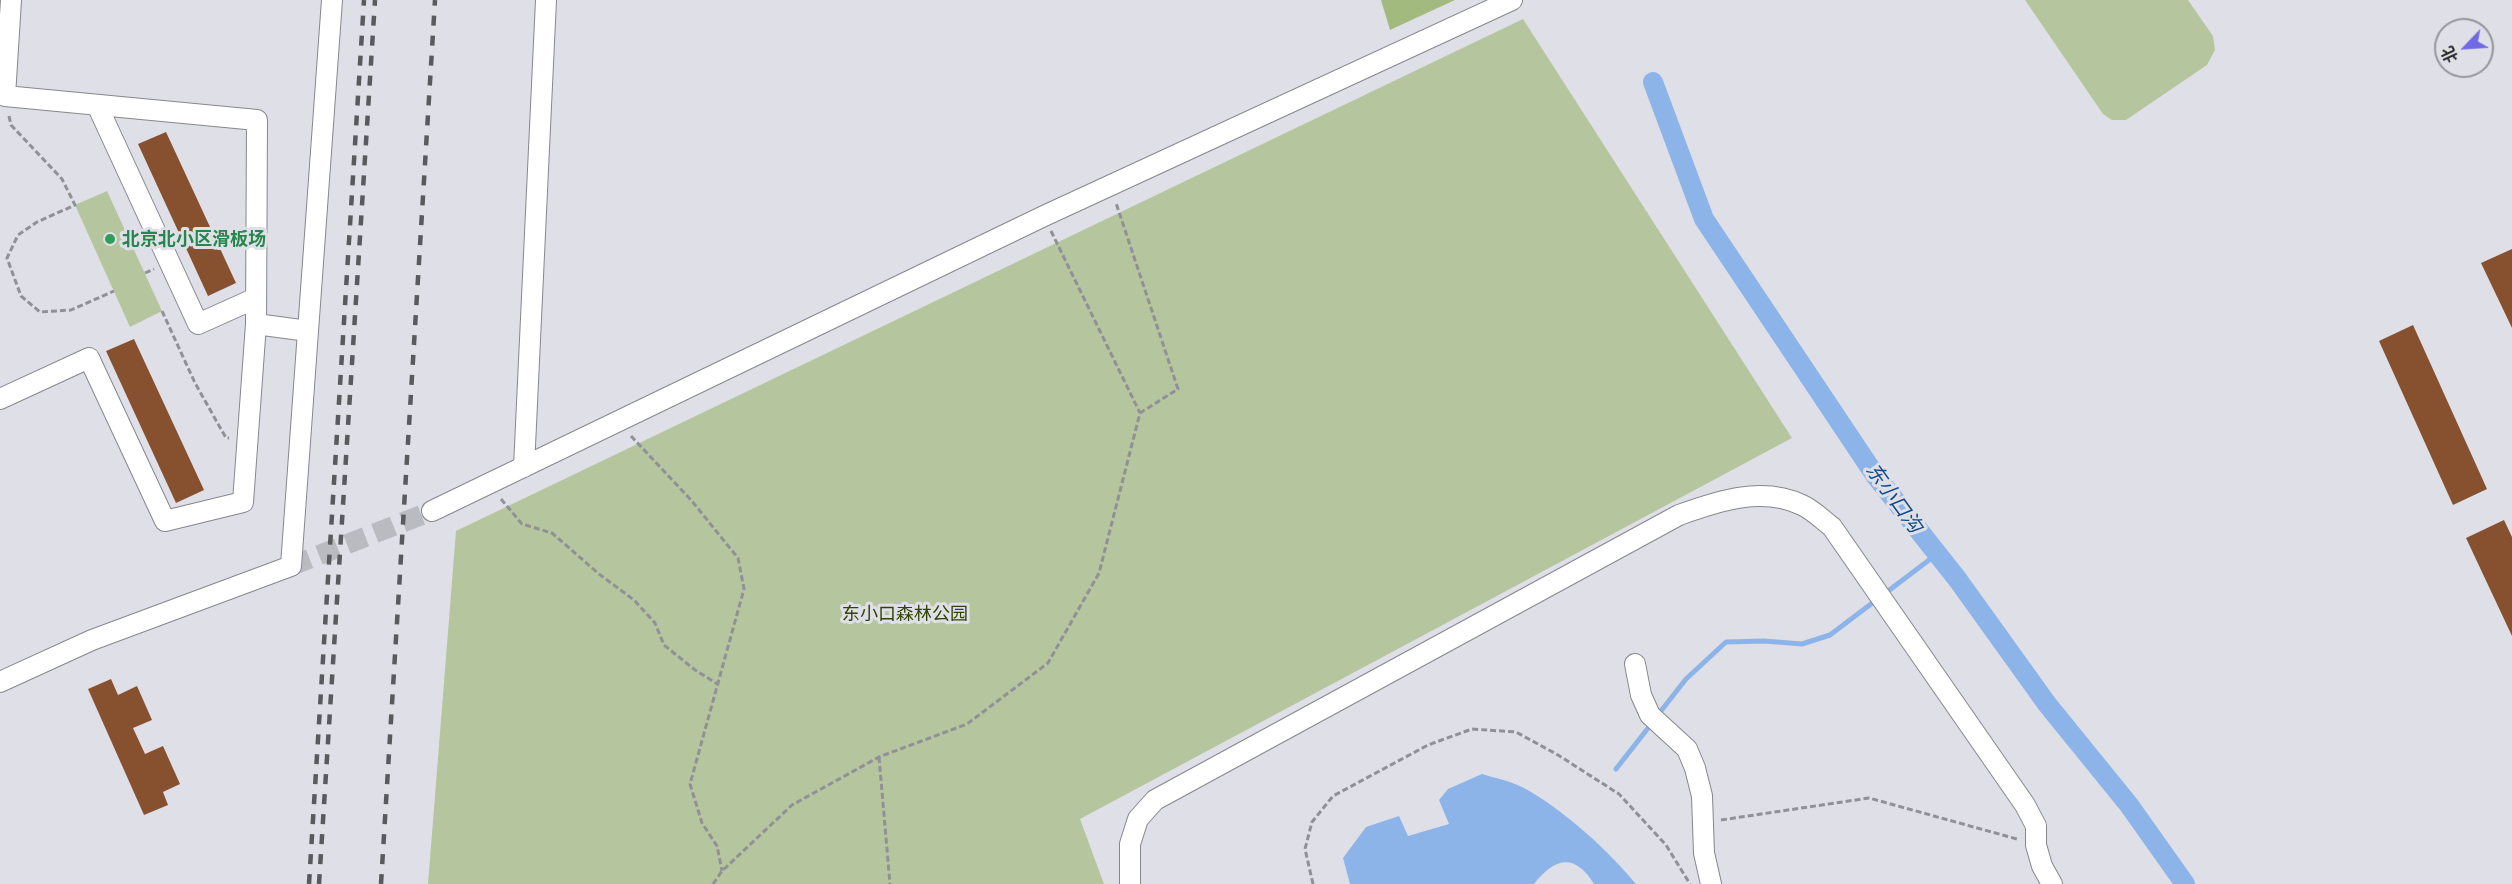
<!DOCTYPE html>
<html>
<head>
<meta charset="utf-8">
<style>
  body { margin:0 }
  #map { position:relative; width:2512px; height:884px; overflow:hidden; background:#dfe0e7; font-family:Commissioner,"Noto Sans SC",sans-serif }
  canvas { display:block }
  .north { position:absolute; left:2434px; top:18px; width:60px; height:60px; box-sizing:border-box; background:#dfe0e7; border:2px solid #95969b; border-radius:50%; rotate:245deg; font-size:16px; font-weight:700; line-height:24px; text-align:center; color:#262729 }
  .north::after { content:''; display:block; margin:auto; width:21px; height:27px; background:#726ae4; clip-path:polygon(50% 0,100% 100%,50% 72%,0 100%) }
</style>
</head>
<body>
<div id="map">
<canvas width="2512" height="884"></canvas>
<div class="north">北</div>
</div>
<script>
const ctx = document.querySelector('canvas').getContext('2d');
ctx.lineJoin = 'round';
function fill(path, color) { ctx.fillStyle = color; ctx.fill(path, 'evenodd'); }
function trace(path, color, width, dash) { ctx.strokeStyle = color; ctx.lineWidth = width; ctx.lineCap = dash ? 'butt' : 'round'; ctx.setLineDash(dash || []); ctx.stroke(path); }
function drawText(font, color, halo, rows, align = 'center') {
  ctx.font = font + ' Commissioner,"Noto Sans SC",sans-serif'; ctx.lineWidth = 6; ctx.setLineDash([]); ctx.textBaseline = 'middle'; ctx.strokeStyle = halo; ctx.fillStyle = color; for (const [text, x, y, turn = 0] of rows) {
    ctx.save(); ctx.translate(x, y); ctx.rotate((+turn || 0) * Math.PI / 180); ctx.textAlign = isNaN(turn) ? turn : align; if (halo) ctx.strokeText(text, 0, 0); ctx.fillText(text, 0, 0); ctx.restore();
  }
}
fill(new Path2D(`
  M2025,0H2188L2213,36L2215,50L2207,65L2126,120H2112L2103,114Z
  M1523,19L1792,438L1080,819L1104,884H428L456,531Z
  M107,191L162,311L130,327L75,205Z`), '#b5c69e');
fill(new Path2D(`
  M1381,0H1455L1390,30Z`), '#a2ba7e');
fill(new Path2D(`
  M1482,774C1495,778 1510,781 1522,787C1563,809 1607,849 1636,884H1594C1575,853 1555,857 1534,884H1350L1343,858L1366,827L1399,816L1408,836L1449,824L1439,800L1448,789Z`), '#8cb4e8');
trace(new Path2D(`
  M1657,716L1686,679L1726,642L1764,641L1802,644L1830,635L1937,554
  M1616,769L1652,723`), '#8cb4e8', 5);
trace(new Path2D(`
  M1653,82L1704,219L1875,475L1958,580L2047,704L2129,805L2185,884`), '#8cb4e8', 20);
fill(new Path2D(`
  M166,132L236,283L208,296L138,144Z
  M2512,249V328L2481,263Z
  M2413,325L2487,489L2453,505L2379,341Z
  M134,339L204,490L176,503L106,351Z
  M2504,520L2512,537V636L2466,538Z
  M111,679L118,695L137,686L152,720L133,728L145,754L163,746L180,784L163,792L168,805L144,815L88,689Z`), '#875130');
trace(new Path2D(`
  M291,566L432,511`), '#babbc1', 20, [20, 10]);
const minor = new Path2D(`
  M11,0L5,96L257,120L256,324L308,331
  M97,105L198,324L256,298
  M0,399L89,358L165,521L243,502L256,324
  M524,467L546,0
  M432,511L1044,216L1512,0
  M1635,664L1641,695L1650,715L1687,749L1695,768L1702,796L1704,853L1711,884
  M0,682L92,640L291,566L332,0
  M1130,884V844L1138,819L1155,800L1679,515C1718,501 1762,486 1802,505C1813,510 1823,520 1832,527L2025,805L2036,826V845L2042,866L2052,884`);
trace(minor, '#86878d', 22);
trace(new Path2D(`
  M9,116L11,125L62,179L75,205L37,222L18,235L7,258L21,296L40,312L71,310L114,291
  M1051,231L1140,413
  M145,273L154,269
  M162,311L195,383L226,438H229
  M631,436L691,500L738,558L744,589L690,784L702,823L717,846L722,871
  M501,499L522,524L552,533L599,574L634,600L655,623L664,645L695,670L719,685
  M879,757L890,884
  M1721,820L1869,798L2017,839
  M713,884L722,871L792,805L879,757L967,724L1048,663L1099,573L1140,413L1178,389L1116,203
  M1313,884L1305,849L1312,822L1333,796L1428,745L1472,729L1516,732L1558,755L1619,794L1666,845L1690,884`), '#909196', 3, [6, 3]);
trace(minor, '#fff', 20);
trace(new Path2D(`
  M309,884L364,0
  M319,884L375,0
  M381,884L435,0`), '#595a5e', 4.5, [10, 10]);
for (const [x, y, r, color] of [
  [110,239,6,"#2e9e5b"]
]) { const dot = new Path2D(); dot.arc(x, y, r, 0, 2 * Math.PI); ctx.fillStyle = color; ctx.fill(dot); trace(dot, '#dfe0e7', 2); }
drawText('bold 18px', '#27864d', '#dfe0e7', [
  ["北京北小区滑板场",122,239]
], 'left');
drawText('18px', '#2f4400', '#dfe0e7', [
  ["东小口森林公园",905,614]
]);
drawText('italic 20px', '#134986', '#dfe0e7', [
  ["东小口沟",1894,498,54]
]);
</script>
</body>
</html>
